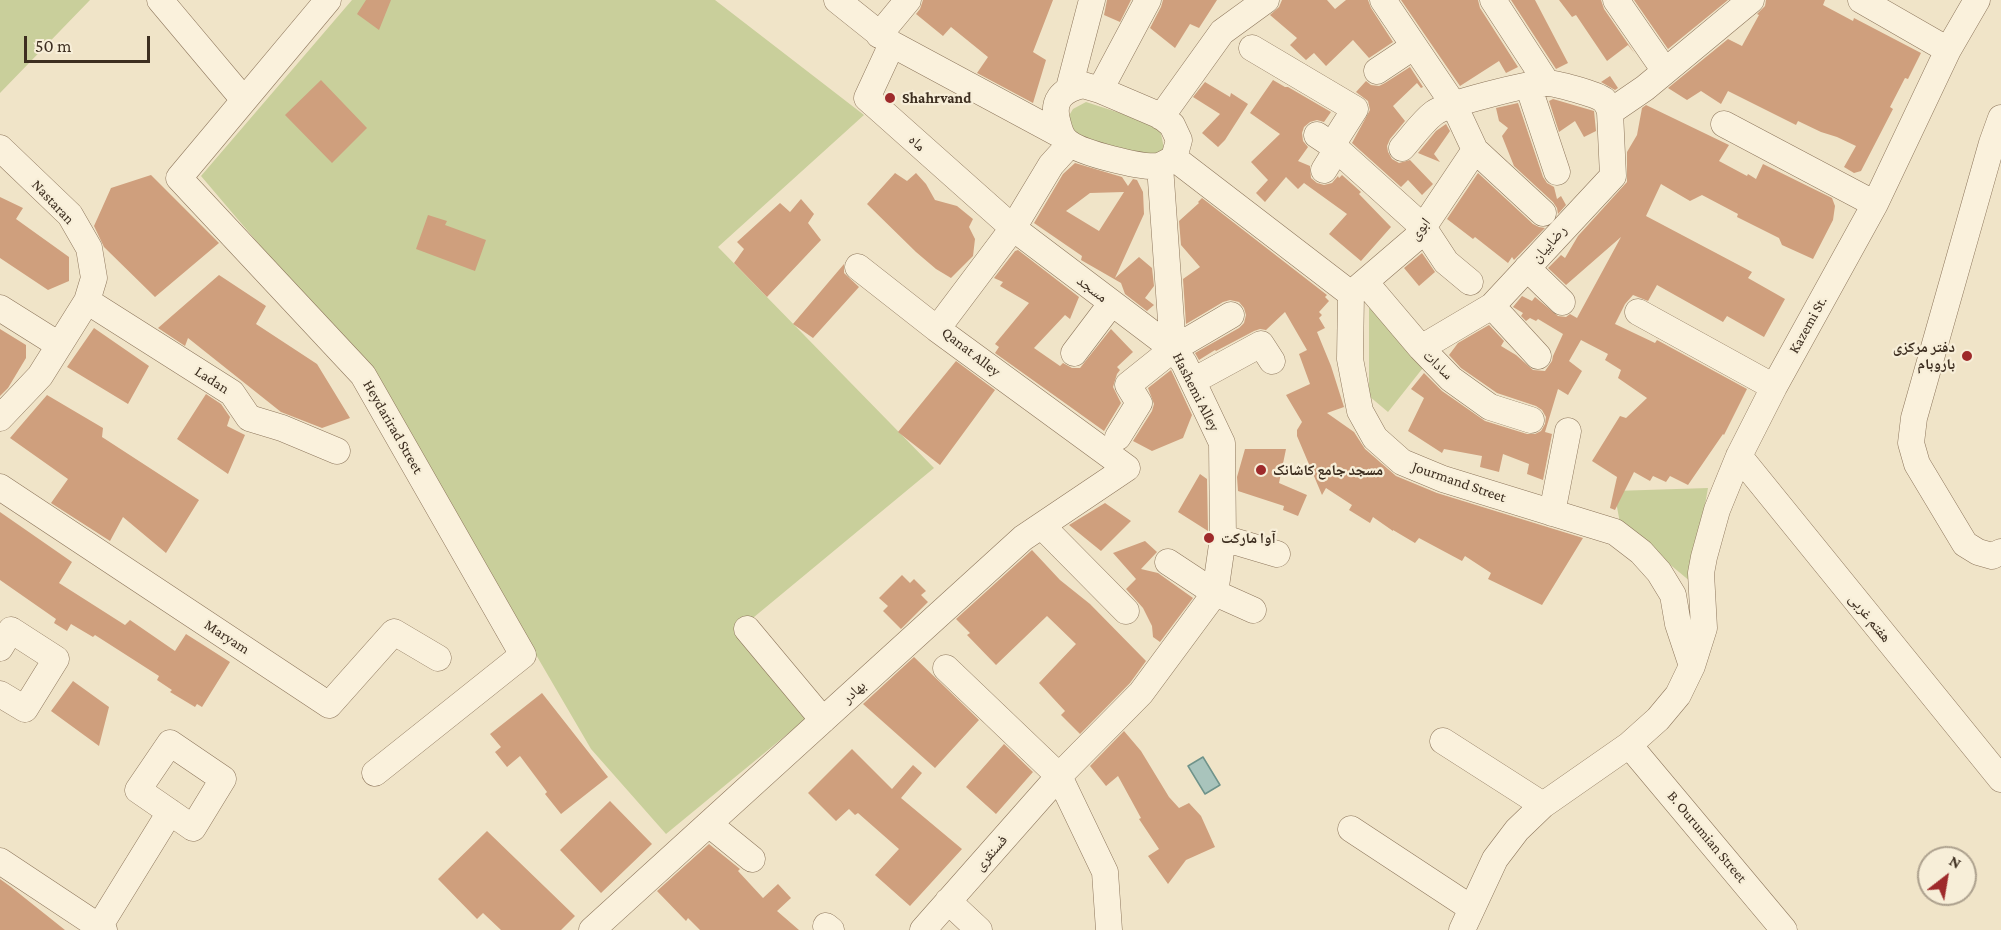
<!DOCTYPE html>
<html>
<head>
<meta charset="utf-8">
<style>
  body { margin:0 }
  #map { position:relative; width:2001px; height:930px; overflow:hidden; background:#f0e4c8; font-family:"Crimson Pro",serif }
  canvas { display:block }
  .north { position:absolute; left:1917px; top:846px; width:60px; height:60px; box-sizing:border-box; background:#f7eed8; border:2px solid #ada18e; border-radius:50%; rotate:31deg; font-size:16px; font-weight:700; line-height:24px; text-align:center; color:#3d2e20 }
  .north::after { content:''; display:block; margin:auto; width:21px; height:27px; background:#9e2a2b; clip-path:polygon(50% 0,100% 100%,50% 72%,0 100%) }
  .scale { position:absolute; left:24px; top:36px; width:126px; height:27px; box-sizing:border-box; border:3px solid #3d2e20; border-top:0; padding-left:8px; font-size:18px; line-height:21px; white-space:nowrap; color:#3d2e20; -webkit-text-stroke:4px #f7eed8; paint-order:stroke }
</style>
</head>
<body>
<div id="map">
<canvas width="2001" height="930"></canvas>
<div class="north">N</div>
<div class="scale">50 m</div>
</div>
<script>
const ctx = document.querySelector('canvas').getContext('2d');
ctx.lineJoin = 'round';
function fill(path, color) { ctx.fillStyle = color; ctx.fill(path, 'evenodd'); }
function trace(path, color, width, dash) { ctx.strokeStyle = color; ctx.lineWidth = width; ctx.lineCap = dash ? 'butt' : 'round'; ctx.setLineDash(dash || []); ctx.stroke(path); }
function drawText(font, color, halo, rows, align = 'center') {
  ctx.font = font + ' "Crimson Pro","Noto Naskh Arabic",serif'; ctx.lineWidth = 4.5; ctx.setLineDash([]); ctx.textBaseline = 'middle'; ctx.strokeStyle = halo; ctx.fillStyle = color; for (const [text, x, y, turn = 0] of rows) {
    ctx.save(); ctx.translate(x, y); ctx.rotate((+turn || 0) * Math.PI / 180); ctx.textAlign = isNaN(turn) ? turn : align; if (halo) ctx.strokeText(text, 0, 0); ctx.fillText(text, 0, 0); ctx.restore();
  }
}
fill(new Path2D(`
  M0,0H90L0,93Z
  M352,0H715L864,115L718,247L934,468L742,627L813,713L666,834L591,749L378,384L201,176Z
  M1086,102L1151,123L1160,129L1164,148L1159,156L1103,147L1071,132L1067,119L1073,109Z
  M1369,301L1426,364L1388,412L1369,396Z
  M1708,488L1691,582L1620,523L1614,491Z`), '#c9cf9b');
const water = new Path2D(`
  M1203,757L1220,785L1205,794L1188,766Z`);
fill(water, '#a9c4bc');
trace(water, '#6f938a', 1.5);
fill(new Path2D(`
  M366,0H391L379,30L357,14Z
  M923,0H1053L1033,52L1046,60L1033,103L977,73L988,57L951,27L943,36L916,14L920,9Z
  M1107,0H1131L1120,22L1104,15Z
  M1163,0H1217L1199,28L1190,24L1175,48L1150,28L1161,7Z
  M1282,0H1327L1335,9L1346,0H1368L1371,8L1393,42L1369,58L1353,40L1326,66L1314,53L1306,60L1290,45L1297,38L1270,15L1279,7Z
  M1401,0H1478L1480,8L1518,67L1506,73L1499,61L1460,86Z
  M1511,0H1535L1568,63L1556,69Z
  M1559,0H1601L1604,9L1635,54L1628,45L1607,61L1576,15L1572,17Z
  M1634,0H1728L1668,49Z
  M1766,0H1825L1823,5L1853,21L1854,18L1921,53L1908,79L1905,78L1890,107L1893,109L1861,171L1854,173L1844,167L1856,146L1837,137L1821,132L1798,121L1796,125L1728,91L1721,104L1701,91L1687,100L1668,88L1728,39L1742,46L1759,15L1757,14L1765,6Z
  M1410,67L1423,87L1421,88L1417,83L1393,106L1405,121L1390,139L1387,146L1388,152L1392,159L1399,163L1410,160L1433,184L1422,195L1408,180L1401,187L1352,143L1370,110L1368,101L1356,92L1366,81L1371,85L1379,86L1385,83Z
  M1610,76L1618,88L1615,90L1601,82Z
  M321,80L367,128L332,163L285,115Z
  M1273,80L1285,87H1288L1331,112L1324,122L1317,120L1310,122L1304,127L1302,133L1303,141L1308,147L1298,161L1310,166L1311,178L1317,183L1324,185L1332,183L1338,176L1339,178L1342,175L1361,192L1359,194L1391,227L1361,261L1329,234L1347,214L1304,183L1298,189L1286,177L1265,202L1256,193L1268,180L1251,162L1280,134L1250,113Z
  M1205,82L1230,97L1231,93L1248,104L1225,140L1218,147L1202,133L1220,114L1193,97Z
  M1553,99L1594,111L1596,131L1584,137L1575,121L1559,132L1549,101Z
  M1518,103L1543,177L1547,183L1554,187L1557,199L1561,196L1566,205L1558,214L1557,208L1553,202L1514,166L1502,136L1508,128L1499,121L1496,108Z
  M1646,105L1729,145L1719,161L1747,176L1748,174L1756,179L1763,164L1832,198L1835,206L1833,220L1813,259L1782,245L1779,238L1737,217L1738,214L1702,195L1690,201L1661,184L1646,216L1752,272L1748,278L1785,299L1764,337L1727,316L1723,322L1657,285L1648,301L1633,295L1625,304L1615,324L1655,343L1657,340L1747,389L1724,435L1723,434L1688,485L1670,476L1666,482L1653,476L1650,481L1634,472L1615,510L1610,508L1617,477L1592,461L1620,416L1626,418L1647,398L1618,378L1621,370L1605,360L1608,354L1581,340L1569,361L1582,371L1568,395L1558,389L1545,432L1552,434L1543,480L1527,474L1529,464L1503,454L1499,472L1480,467L1482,456L1444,449L1442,453L1408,431L1424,398L1411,389L1424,373L1442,391L1485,421L1527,434H1535L1541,431L1545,424L1546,417L1542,410L1536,406L1497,393L1461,368L1449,355L1458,343L1489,325L1504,341L1501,346L1516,355L1533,370L1545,371L1552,361L1553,356L1563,334L1538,319L1536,321L1530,318L1526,321L1521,316L1523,313L1513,307L1522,296L1532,301L1535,297L1558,316L1566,317L1570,314L1577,318L1621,237L1566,285L1548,268L1561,255L1565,258L1578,236L1627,182V152L1637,135L1642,108Z
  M1446,124L1450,131L1434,154L1440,162L1418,153L1436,131Z
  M1075,163L1122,177L1128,186L1133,179L1137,180L1143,192L1144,214L1115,278L1139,257L1152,268L1154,286L1145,298L1154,305L1147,311L1125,294L1121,283L1081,260L1082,256L1034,223L1063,174ZM1124,192L1099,231L1066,211L1090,193Z
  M895,173L907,181L916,173L926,184L935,200L957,206L973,219L969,227L975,239L973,256L951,278L936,269L916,252L867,204Z
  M1478,173L1533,224L1539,227L1545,228L1514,260L1512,257L1508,263L1475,237L1473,239L1447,219Z
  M151,175L219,243L155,297L104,247L94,226L111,188Z
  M0,197L23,208L16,219L69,257V281L48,290L0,258Z
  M1202,198L1327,295L1325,297L1329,301L1319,312L1322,315L1319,318L1325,328L1317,332L1331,366L1344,407L1327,413L1354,432L1365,449L1396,476L1437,493L1583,538L1542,605L1488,579L1491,573L1465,556L1462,561L1419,538L1415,543L1393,530V531L1373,517L1370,523L1349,510L1352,505L1326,488L1322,495L1297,436V430L1302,422L1286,395L1310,384L1299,354L1307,350L1285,312L1266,330L1260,329L1254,331L1216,351L1215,350L1199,360L1195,353L1239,328L1244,323L1246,315L1244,308L1239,302L1230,300L1223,302L1186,324L1183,279L1200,267L1181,245L1179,221L1199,203L1198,202Z
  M801,199L814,214L808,223L821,240L767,297L734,263L744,249L737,242L780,203L790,212Z
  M428,215L447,221L445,225L486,240L475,271L416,249Z
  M1018,250L1079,297L1070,319L1065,315L1034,348L1060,366L1063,363L1072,368H1080L1111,329L1133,352L1117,367L1120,370L1117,374L1113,387L1121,403L1104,431L995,353L999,347L995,344L1029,303L1000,286L1003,282L994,278L1015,251Z
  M1422,253L1435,272L1419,286L1404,268Z
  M844,264V273L859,287L813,338L793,324Z
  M219,275L266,306L256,324L317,364L350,418L322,428L281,412L188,338L185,346L158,328Z
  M94,328L149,366L128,404L67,367Z
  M0,329L26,345V358L8,388L0,396Z
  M956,361L995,390L940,465L898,432Z
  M1171,370L1192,415L1183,438L1152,451L1133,441L1152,411L1154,404L1148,388Z
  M206,394L221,404L230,417L227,426L245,435L228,474L177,439Z
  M47,395L103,428L102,437L199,500L166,553L123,517L110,541L51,503L68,479L10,438Z
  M1245,449H1286L1279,483L1307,495L1298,516L1283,510L1284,506L1238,491L1237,477Z
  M1200,474L1207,479L1208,531L1178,512Z
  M1105,503L1131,521L1101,551L1069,525Z
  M0,512L72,562L59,583L125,625L130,620L175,651L186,634L230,662L202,707L197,704L195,707L170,692L172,690L157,680L159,676L95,635L93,637L71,624L67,631L54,623L56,619L0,580Z
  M1145,541L1157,552L1141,569L1158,573L1193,598L1160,642L1153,637L1152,626L1143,608L1126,589L1136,579L1113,553Z
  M1032,550L1060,580L1090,604L1146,661L1130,683L1080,734L1061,715L1065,711L1039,683L1076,644L1047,616L996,665L967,635L970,633L956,619Z
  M902,575L910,583L914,579L926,591L921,595L928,602L901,629L883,611L888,606L879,598Z
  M914,657L979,720L935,768L863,704Z
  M73,681L109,707L99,746L51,711Z
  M542,693L608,777L561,814L545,794L547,792L520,756L507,767L495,752L501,747L490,734Z
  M1124,731L1141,751L1169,797L1179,808L1189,803L1201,816L1215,847L1186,860L1168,884L1148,856L1159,849L1139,819L1141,818L1118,776L1106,786L1090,766Z
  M1004,744L1033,772L996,814L966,787Z
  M852,749L892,789L913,765L922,773L901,798L962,849L910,906L875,875L899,849L858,813L855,815L849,809L836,821L808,793Z
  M610,801L652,844L601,893L560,850Z
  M487,831L575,916L561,930H501L483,913L477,919L438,879Z
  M709,844L740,869L738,871L763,898L778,884L791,898L777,911L799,930H700L688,918L686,921L657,891Z
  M0,879L11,887L65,930H0Z`), '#cf9f7d');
const minor = new Path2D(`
  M160,0L244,100
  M328,0L179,178L363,375L523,655L375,773
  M837,0L892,44L1061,135
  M1383,0L1454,105L1475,150L1543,213
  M1493,0L1547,83
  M1616,0L1665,71
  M1861,0L1948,50
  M879,35L908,0
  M892,44L867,98L1013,228L1173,349
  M1252,48L1355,109L1332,145
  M1377,71L1413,47
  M1083,85L1100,90L1161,116L1172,125L1179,140L1174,158C1169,161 1163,165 1158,166C1141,168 1082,153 1069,143C1062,138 1060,132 1058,124C1051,101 1061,90 1083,85Z
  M1528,85L1557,172
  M1069,88L1092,0
  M1100,90L1148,0
  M1161,117L1222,32L1266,0
  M2001,118L1992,143L1914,418L1911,443L1917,464L1965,544L1978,552L1992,556L2001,552
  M1724,124L1875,204
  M1317,135L1332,145L1423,227L1446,262L1470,282
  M0,148L70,215L89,248L94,278L87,301L40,376L0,418
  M1402,148C1412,137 1422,122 1434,113C1446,104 1529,83 1546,83C1556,83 1596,94 1604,100C1607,104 1609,108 1610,112
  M1174,158L1351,294L1350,359L1360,411L1375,438L1402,462L1443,479L1615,532L1641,552L1659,572L1673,595L1678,624L1692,666
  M1324,170L1337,149
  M858,267L937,329
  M1527,268L1562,302
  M1365,282L1421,348L1451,379L1490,407L1531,420
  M1353,292L1416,238L1475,150
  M87,301L232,393L249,418L282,428L337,451
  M1492,306L1538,356
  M0,308L59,345
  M1638,312L1774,387
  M1421,348L1492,306L1613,176L1610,112L1645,88L1751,0
  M1074,353L1111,304
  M1193,381L1261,344L1272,361
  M1118,437L1139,403L1128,385L1173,349L1231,315
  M1739,456L2001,779
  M0,487L329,705L394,632L438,658
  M1552,513L1568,431
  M1042,526L1126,611
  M1223,538L1277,554
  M1168,562L1215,593L1253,610
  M747,629L823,720
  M0,648L11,630L56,659L25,709L0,694
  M946,668L1059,776L1105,872L1109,930
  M1443,741L1543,805
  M170,743L223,779L193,828L138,790Z
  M1629,745L1784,930
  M709,824L752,859
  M1351,829L1471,908
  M0,861L104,930
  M948,901L979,930
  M826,926L831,930
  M99,927L170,812
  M592,930L1023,538L1127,468L937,329L1013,228L1051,165L1070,144
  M923,930L1059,776L1141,693L1215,593L1223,538L1222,443L1184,363L1173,349L1160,166
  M1462,930L1495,859L1517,830L1543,805L1629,745L1658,719L1678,695L1692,666L1704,628L1701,573L1704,557L1717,510L1739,456L1774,387L1875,204L1948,50L1977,0`);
trace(minor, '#8d765c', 27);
trace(minor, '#faf1dc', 26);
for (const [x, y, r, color] of [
  [890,98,6,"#9e2a2b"],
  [1967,356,6,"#9e2a2b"],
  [1261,470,6,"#9e2a2b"],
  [1209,538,6,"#9e2a2b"]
]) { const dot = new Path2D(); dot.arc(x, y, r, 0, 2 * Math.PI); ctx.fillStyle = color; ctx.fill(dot); trace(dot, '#f7eed8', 2); }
drawText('bold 15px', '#3d2e20', '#f7eed8', [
  ["Shahrvand",902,98],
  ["دفتر مرکزی",1955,347,"right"],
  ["باروبام",1955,364,"right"],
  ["مسجد جامع کاشانک",1273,470],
  ["آوا مارکت",1221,538]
], 'left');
drawText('15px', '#3d2e20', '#f7eed8', [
  ["ماه",917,143,42],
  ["Nastaran",53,202,47],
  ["ابوی",1420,229,-52],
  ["رضاییان",1549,244,-48],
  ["مسجد",1092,289,37],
  ["Kazemi St.",1808,325,-61],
  ["Qanat Alley",971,352,38],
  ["سادات",1438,365,44],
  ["Ladan",212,380,33],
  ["Hashemi Alley",1196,392,63],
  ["Heydarirad Street",393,427,60],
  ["Jourmand Street",1459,482,19],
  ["هفتم غربی",1870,618,51],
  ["Maryam",227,637,33],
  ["بهادر",854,692,-42],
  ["B. Ourumian Street",1707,837,50],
  ["فسنقری",991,853,-49]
]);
</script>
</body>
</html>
